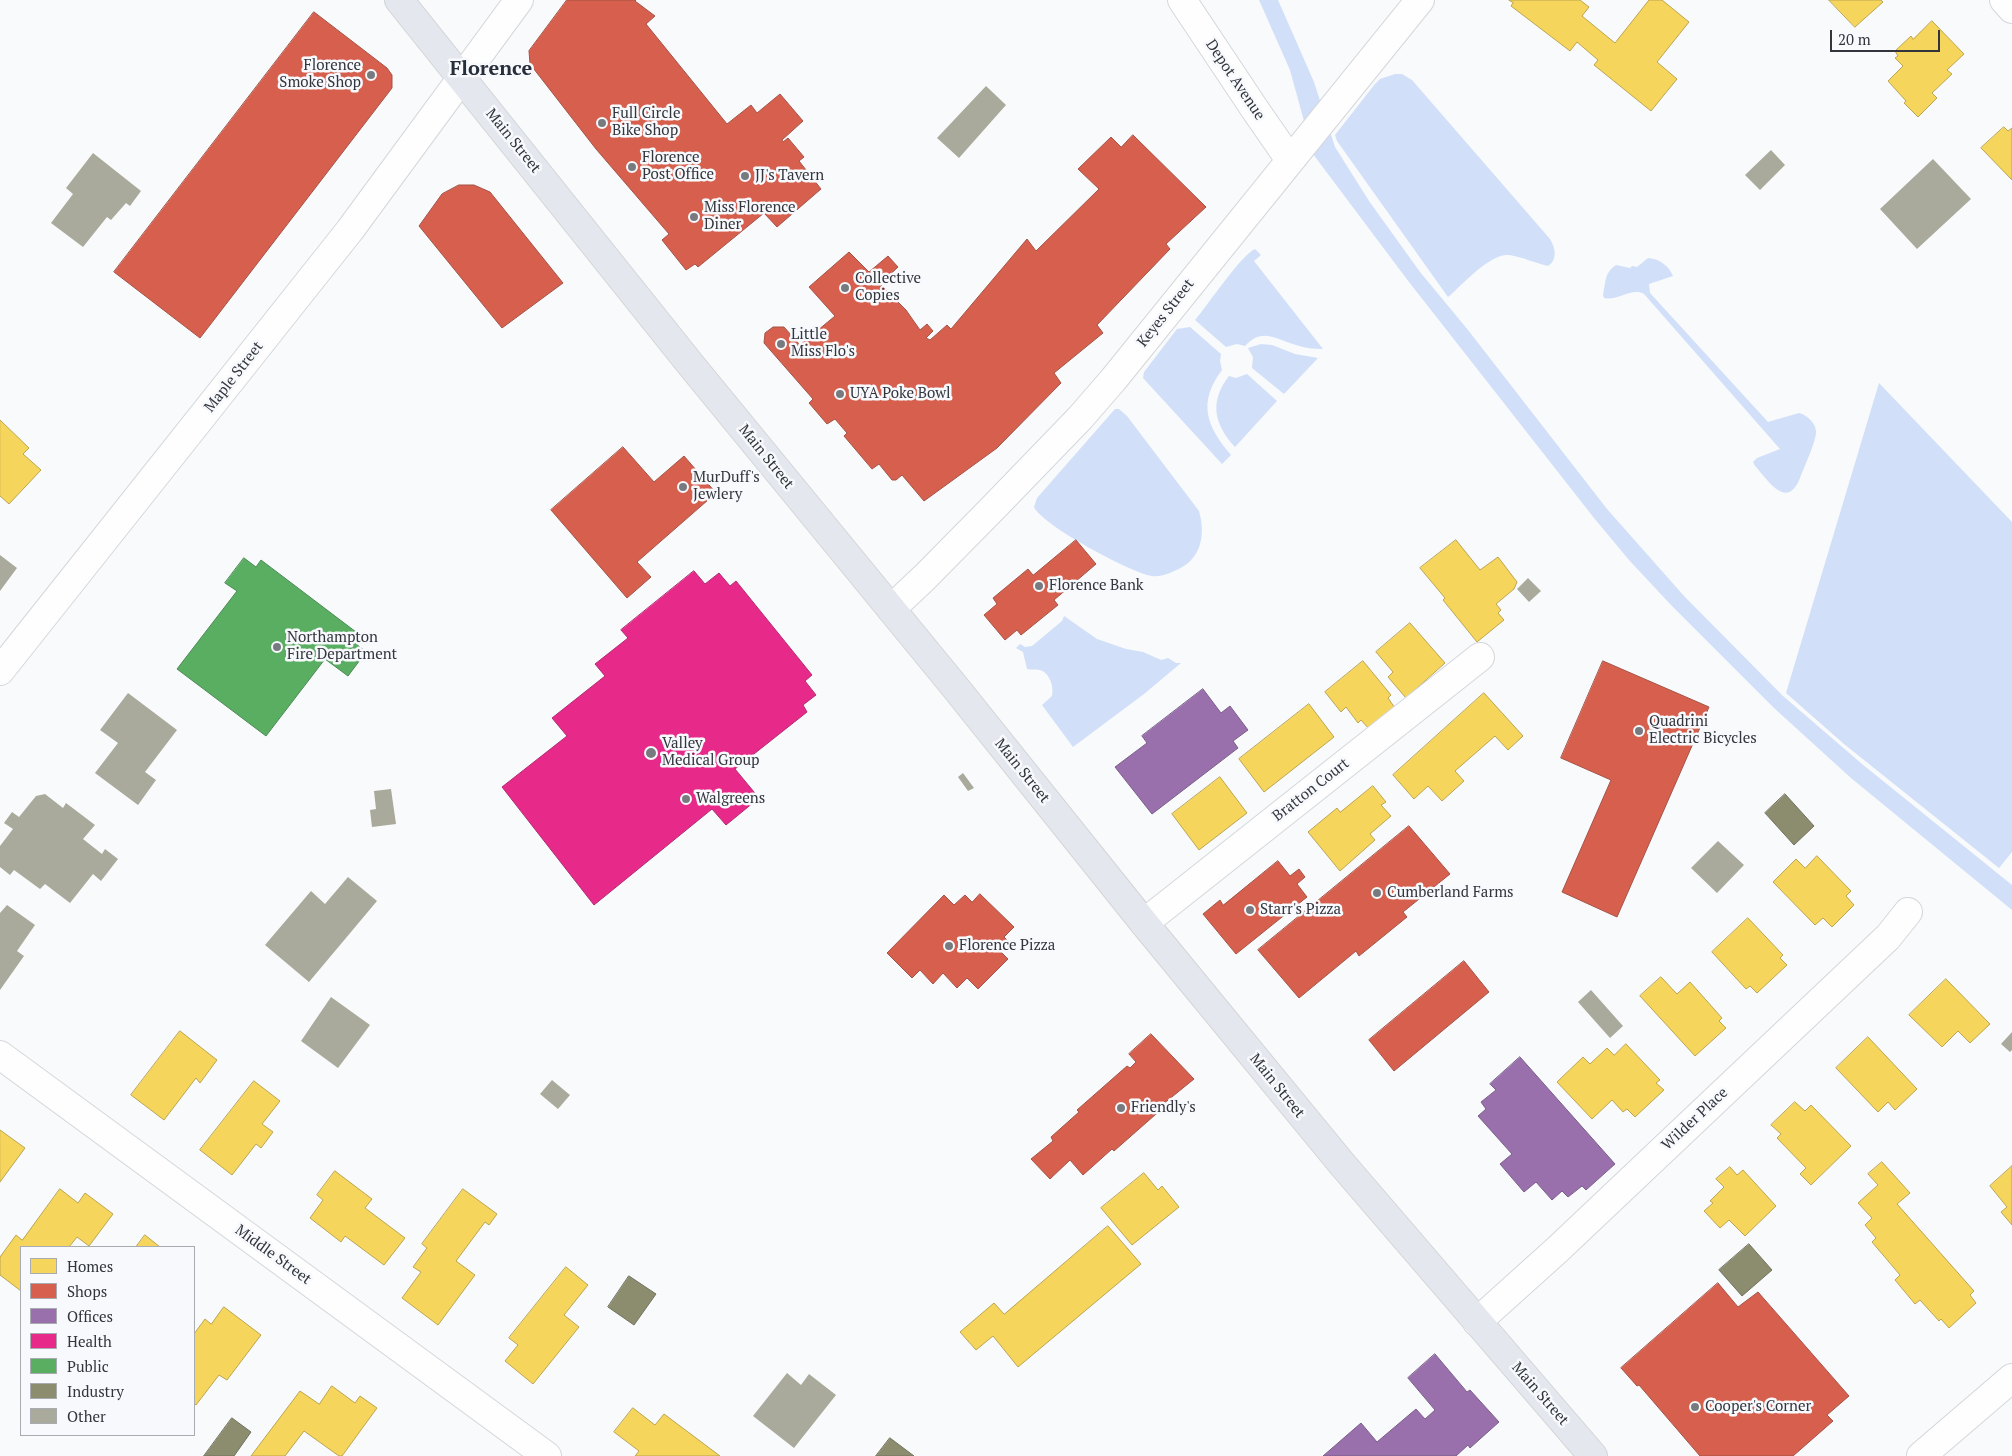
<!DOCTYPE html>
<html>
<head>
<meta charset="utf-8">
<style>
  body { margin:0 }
  #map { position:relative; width:2012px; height:1456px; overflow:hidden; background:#f8fafc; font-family:"PT Serif",serif }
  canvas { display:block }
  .legend { position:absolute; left:20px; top:1246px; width:175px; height:190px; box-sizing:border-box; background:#f7f9fd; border:1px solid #a8abb0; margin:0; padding:6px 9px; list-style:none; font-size:15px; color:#32363c }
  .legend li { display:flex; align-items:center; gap:10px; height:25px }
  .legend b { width:25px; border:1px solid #a8abb0 }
  .scale { position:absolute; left:1830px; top:30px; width:110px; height:22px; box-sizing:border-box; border:2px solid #32363c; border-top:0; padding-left:6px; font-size:15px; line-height:18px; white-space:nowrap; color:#32363c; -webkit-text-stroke:4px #f7f9fd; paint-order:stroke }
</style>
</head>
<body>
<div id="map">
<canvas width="2012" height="1456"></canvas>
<ul class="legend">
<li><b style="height:14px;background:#f6d55c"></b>Homes</li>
<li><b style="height:14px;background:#d6604d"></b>Shops</li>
<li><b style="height:14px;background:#9970ab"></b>Offices</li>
<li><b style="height:14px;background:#e7298a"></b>Health</li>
<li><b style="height:14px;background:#5aae61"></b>Public</li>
<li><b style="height:14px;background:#8c8c6e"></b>Industry</li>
<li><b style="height:14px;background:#a9aa9b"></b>Other</li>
</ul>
<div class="scale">20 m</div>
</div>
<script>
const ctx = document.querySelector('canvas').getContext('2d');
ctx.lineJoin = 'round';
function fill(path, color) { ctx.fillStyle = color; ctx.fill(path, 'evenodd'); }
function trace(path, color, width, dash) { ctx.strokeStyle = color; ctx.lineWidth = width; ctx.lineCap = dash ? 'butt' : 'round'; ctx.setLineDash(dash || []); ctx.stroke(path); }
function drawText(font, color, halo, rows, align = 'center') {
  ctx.font = font + ' "PT Serif",serif'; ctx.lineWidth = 5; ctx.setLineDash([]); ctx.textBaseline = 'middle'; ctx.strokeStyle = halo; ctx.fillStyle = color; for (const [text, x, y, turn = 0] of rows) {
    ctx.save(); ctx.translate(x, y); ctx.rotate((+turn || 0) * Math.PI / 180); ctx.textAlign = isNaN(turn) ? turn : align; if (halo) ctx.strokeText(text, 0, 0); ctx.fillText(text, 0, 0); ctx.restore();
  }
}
fill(new Path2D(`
  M1259,0H1278L1314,82L1335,147L1369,201L1420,272L1468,330L1607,509L1684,596L1783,696L1862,764L2012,885V910L1851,778L1774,708L1671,605L1629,560L1594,518L1409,282L1313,154L1290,70Z
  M1395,74H1402L1412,80L1550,239C1555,247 1558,260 1548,266C1535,263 1523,257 1509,255C1490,253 1462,285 1448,297L1337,141L1335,135L1375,84L1380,79Z
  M1255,249L1261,255L1254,261L1323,349C1314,349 1305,348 1296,345C1275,339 1262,327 1245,346L1237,344L1226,347L1195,320C1207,306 1242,254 1255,249Z
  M1648,258C1660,259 1669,266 1673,276L1649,284L1650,293L1768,422L1799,413C1807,415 1817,424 1816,433C1815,444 1804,467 1800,478C1787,511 1768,480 1755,466L1753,462L1757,458L1780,449L1644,294C1632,287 1618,301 1604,298L1603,295C1606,282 1604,273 1616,265L1630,268L1632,266L1637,267Z
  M1190,327L1221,354L1220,361L1222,370C1197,403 1207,427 1231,455L1222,464L1143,378L1144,372L1177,329Z
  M1261,344L1272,345L1295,354L1318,358L1284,394L1252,368L1253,357L1248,348Z
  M1247,374L1277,401L1235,447C1214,424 1209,402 1229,376L1236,378Z
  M1879,383L2012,522V852L1999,868L1844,744L1786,693Z
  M1115,409H1119L1127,416L1199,511C1206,536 1201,561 1174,571C1168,574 1160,577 1152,576C1131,573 1042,525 1034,507L1037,498Z
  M1064,616L1097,639L1126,649L1143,652L1161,660L1168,658L1176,663H1181L1144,694L1073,747L1042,705L1052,696C1054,687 1050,673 1040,670C1035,669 1032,670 1027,669L1023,652L1016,648L1020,644L1025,647L1032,646L1062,621Z`), '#d1dff8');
const homes = new Path2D(`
  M1509,0H1580L1589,7L1582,16L1615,43L1649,0H1662L1689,22L1657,62L1677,79L1651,111L1594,65L1598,60L1577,42L1570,51L1511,6L1513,3Z
  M1829,0H1881L1883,2L1855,27Z
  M1932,21L1964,54L1947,70L1952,74L1932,93L1937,98L1918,117L1904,103L1906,101L1888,81L1903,66L1895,58L1898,56L1895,51L1911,36L1913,39Z
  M2004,127L2008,131L2012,128V180L1981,148Z
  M0,420L29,448L23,454L41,470L9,504L0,496Z
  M1456,540L1480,570L1498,557L1517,582L1514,589L1496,604L1501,610L1498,613L1504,620L1477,642L1443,600L1445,598L1420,568Z
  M1410,623L1445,663L1406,698L1388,677L1393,672L1376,652Z
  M1363,661L1391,695L1388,698L1395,708L1369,729L1361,720L1358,723L1346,707L1341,712L1325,692Z
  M1484,693L1523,736L1508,750L1495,736L1455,771L1464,781L1442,801L1428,786L1414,799L1393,775Z
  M1309,704L1334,737L1264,792L1239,759Z
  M1220,777L1247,813L1199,850L1172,814Z
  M1373,786L1386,802L1381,805L1391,816L1370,834L1375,840L1340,871L1308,832L1337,808L1340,812Z
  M1817,856L1851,891L1846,896L1854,905L1832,927L1823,918L1815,925L1773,882L1796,859L1805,868Z
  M1748,918L1783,955L1780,958L1787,965L1757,993L1750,986L1746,989L1712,952Z
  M1661,977L1677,994L1690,982L1722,1018L1719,1021L1726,1028L1695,1056L1640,996Z
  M1946,979L1990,1024L1970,1043L1958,1031L1942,1047L1909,1015Z
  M180,1031L217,1060L200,1083L196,1078L164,1120L131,1095Z
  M1868,1037L1917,1089L1895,1110L1888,1102L1878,1112L1836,1068Z
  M1626,1044L1660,1080L1656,1083L1664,1090L1635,1117L1627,1109L1623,1112L1612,1100L1592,1119L1557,1082L1583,1057L1590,1064L1607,1048L1614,1055Z
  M254,1081L280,1101L262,1124L273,1132L261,1148L256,1144L232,1175L200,1150Z
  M1795,1102L1805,1111L1811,1105L1851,1146L1811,1185L1800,1174L1806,1168L1777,1138L1781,1134L1771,1125Z
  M0,1130L25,1148L0,1182Z
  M1882,1162L1910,1193L1897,1204L1974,1291L1970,1295L1976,1303L1949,1328L1941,1319L1939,1321L1920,1300L1915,1304L1895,1280L1900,1275L1872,1242L1876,1238L1865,1225L1872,1218L1858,1203L1878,1185L1868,1174Z
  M2012,1166V1225L2001,1212L2007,1207L1990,1186Z
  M1730,1167L1737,1175L1743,1170L1776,1206L1745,1236L1729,1220L1720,1228L1704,1211L1713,1203L1710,1201L1724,1187L1716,1179Z
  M335,1171L372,1199L365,1208L405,1238L384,1265L345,1236L341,1242L310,1218L323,1200L317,1195Z
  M1144,1173L1158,1190L1162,1186L1179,1207L1132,1245L1101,1208Z
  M60,1189L78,1203L85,1193L113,1214L89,1246L77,1237L69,1247H21V1291L0,1275V1257L16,1235L22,1240Z
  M463,1189L497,1214L489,1225L485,1222L456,1261L475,1275L438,1325L402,1298L421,1272L413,1267L427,1248L422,1244Z
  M1108,1226L1141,1264L1018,1367L993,1336L976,1350L960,1332L994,1303L1004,1314Z
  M145,1235L160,1247H136Z
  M566,1267L588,1285L564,1315L579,1327L533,1384L505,1361L518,1345L509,1338Z
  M224,1307L261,1335L227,1380L219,1375L196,1405L194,1403V1334L205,1319L211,1324Z
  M332,1386L355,1403L360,1396L377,1408L342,1456H339L304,1431L285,1456H251L300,1391L319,1404Z
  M633,1408L655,1425L664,1414L720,1456H635L639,1451L614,1432Z`);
fill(homes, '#f6d55c');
trace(homes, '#bba552', 1);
const shops = new Path2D(`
  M567,0H636L635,1L655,16L646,24L727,124L751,105L757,113L780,94L803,121L782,140L783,142L788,138L804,157L799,161L821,189L777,227L764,213L698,267L695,264L686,270L662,240L669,234L596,149L530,64L529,51Z
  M314,12L387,68L392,75V88L200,338L114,272Z
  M1133,135L1206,207L1166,244L1170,249L1097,325L1103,333L1054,373L1061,383L997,448L924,501L902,475L896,480H892L879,464L872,469L844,436L847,433L835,419L827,424L809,403L813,399L764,343L765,333L773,327H784L800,345L835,316L809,287L849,252L869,272L888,256L898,267L880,284L906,310L920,330L927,324L933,331L926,338L930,340L947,325L951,329L1027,239L1036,251L1099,189L1078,169L1111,137L1121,147Z
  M459,185H474L490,192L563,283L502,328L419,226L442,194Z
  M623,447L654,482L684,456L716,493L637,562L651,577L627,598L551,510Z
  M1076,540L1096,564L1054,600L1058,605L1021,635L1017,630L1005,640L984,615L997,604L993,598L1028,569L1033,575Z
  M1603,661L1709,707L1617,917L1562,892L1611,780L1561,758Z
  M1409,826L1450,874L1403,912L1407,917L1359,956L1356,951L1299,998L1258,950Z
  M1278,861L1290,876L1299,869L1305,877L1297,884L1307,897L1236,954L1203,914L1220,900L1223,905Z
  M980,894L1014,927L1004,937L1008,941L999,950L1008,959L978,989L967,978L957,988L943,973L933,984L920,970L912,978L887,953L944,895L954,905L965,895L972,902Z
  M1464,961L1489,992L1394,1071L1369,1040Z
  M1151,1034L1194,1079L1162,1105L1164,1107L1114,1151L1112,1149L1083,1175L1070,1160L1050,1179L1031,1159L1053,1141L1051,1137L1079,1112L1077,1110L1127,1066L1130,1068L1136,1062L1129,1054Z
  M1718,1283L1738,1307L1758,1292L1849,1396L1827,1415L1833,1421L1793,1456H1700L1639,1385L1637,1386L1621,1368Z`);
fill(shops, '#d6604d');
trace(shops, '#a55348', 1);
const offices = new Path2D(`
  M1203,689L1221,713L1230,706L1248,730L1233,741L1238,748L1152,814L1115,767L1147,743L1142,736Z
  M1520,1057L1615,1164L1586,1190L1582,1186L1568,1197L1562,1191L1552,1200L1536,1182L1524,1192L1500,1164L1512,1154L1478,1116L1486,1109L1481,1102L1496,1090L1490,1084Z
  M1435,1354L1467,1392L1470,1390L1499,1422L1470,1448L1468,1445L1456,1456H1323L1361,1423L1377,1442L1416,1409L1425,1419L1435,1410L1408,1378Z`);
fill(offices, '#9970ab');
trace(offices, '#7a5f8a', 1);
const health = new Path2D(`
  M694,571L705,584L719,573L730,586L736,581L812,675L805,681L816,695L803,705L807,712L735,769L759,798L726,825L712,809L594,905L502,787L567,736L552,718L605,676L595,664L628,638L621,630Z`);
fill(health, '#e7298a');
trace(health, '#b12d73', 1);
const public = new Path2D(`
  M244,558L256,567L261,560L360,635L355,643L366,652L348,676L325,659L266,736L177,669L237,591L225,583Z`);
fill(public, '#5aae61');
trace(public, '#4e8a56', 1);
const industry = new Path2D(`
  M1785,794L1814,826L1794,845L1765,813Z
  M1749,1244L1772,1270L1742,1296L1719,1270Z
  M629,1276L656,1294L634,1325L608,1307Z
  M232,1418L251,1432L234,1456H204Z
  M890,1438L914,1456H876Z`);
fill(industry, '#8c8c6e');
trace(industry, '#71725f', 1);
fill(new Path2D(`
  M986,86L1006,105L959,158L937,138Z
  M1771,150L1785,165L1760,190L1745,175Z
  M93,153L141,191L130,206L126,203L111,220L107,217L83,247L51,223L73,194L66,188Z
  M1933,159L1971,199L1917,249L1880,209Z
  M0,555L17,568L0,591Z
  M1528,578L1541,591L1529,602L1517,589Z
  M128,693L177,730L145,772L156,780L138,805L95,773L118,743L100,730Z
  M963,773L974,788L968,791L958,777Z
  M391,789L396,824L372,827L370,810L376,809L374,791Z
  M45,794L63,808L66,803L95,825L83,839L102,854L105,849L118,859L101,881L93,874L70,903L45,884L40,889L14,870L10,875L0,867V846L13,829L4,823L12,812L19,817L36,796Z
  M1718,841L1744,865L1717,893L1691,868Z
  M348,877L377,901L309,982L265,945L311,891L325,904Z
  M7,905L35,925L17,951L24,956L0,990V913Z
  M1591,990L1623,1026L1610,1038L1578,1002Z
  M331,997L370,1025L338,1068L301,1041Z
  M2012,1032V1050L2010,1052L2001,1044Z
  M552,1080L570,1095L558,1109L540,1094Z
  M787,1373L801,1385L809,1374L836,1395L794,1448L753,1416Z`), '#a9aa9b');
const minor = new Path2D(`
  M1182,0L1256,111L1290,160
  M2004,0L2012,9
  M891,609L925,577L993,508L1080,418L1113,380L1420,0
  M1144,923L1480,657
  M0,1055L547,1456
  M1477,1322L1557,1250L1888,937L1908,912
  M1921,1456L2012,1378`);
const secondary = new Path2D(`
  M0,671L350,230L519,0`);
const trunk = new Path2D(`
  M399,0L691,365L955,687L1144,923L1342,1164L1593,1456`);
trace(minor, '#d4d7db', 30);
trace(secondary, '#d4d7db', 30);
trace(trunk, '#d4d5d7', 30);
trace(minor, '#fefeff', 28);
trace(secondary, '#fefeff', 28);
trace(trunk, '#e4e7ee', 28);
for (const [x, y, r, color] of [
  [371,75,5,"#777b7f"],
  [602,123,5,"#777b7f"],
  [632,167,5,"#777b7f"],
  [745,176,5,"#777b7f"],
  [694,217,5,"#777b7f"],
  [845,288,5,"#777b7f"],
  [781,344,5,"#777b7f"],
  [840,394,5,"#777b7f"],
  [683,487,5,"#777b7f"],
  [1039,586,5,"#777b7f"],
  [277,647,5,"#777b7f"],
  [1639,731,5,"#777b7f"],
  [651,753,6,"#777b7f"],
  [686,799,5,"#777b7f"],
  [1377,893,5,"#777b7f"],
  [1250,910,5,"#777b7f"],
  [949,946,5,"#777b7f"],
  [1121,1108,5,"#777b7f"],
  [1695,1407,5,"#777b7f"]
]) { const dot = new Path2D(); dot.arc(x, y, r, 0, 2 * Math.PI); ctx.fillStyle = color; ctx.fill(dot); trace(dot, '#f7f9fd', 2); }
drawText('15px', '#32363c', '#f7f9fd', [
  ["Florence",361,66,"right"],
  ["Smoke Shop",361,83,"right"],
  ["Full Circle",612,114],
  ["Bike Shop",612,131],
  ["Florence",642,158],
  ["Post Office",642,175],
  ["JJ's Tavern",755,176],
  ["Miss Florence",704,208],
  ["Diner",704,225],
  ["Collective",855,279],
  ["Copies",855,296],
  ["Little",791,335],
  ["Miss Flo's",791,352],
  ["UYA Poke Bowl",850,394],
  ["MurDuff's",693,478],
  ["Jewlery",693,495],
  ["Florence Bank",1049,586],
  ["Northampton",287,638],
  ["Fire Department",287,655],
  ["Quadrini",1649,722],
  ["Electric Bicycles",1649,739],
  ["Valley",662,744],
  ["Medical Group",662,761],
  ["Walgreens",696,799],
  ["Cumberland Farms",1387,893],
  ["Starr's Pizza",1260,910],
  ["Florence Pizza",959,946],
  ["Friendly's",1131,1108],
  ["Cooper's Corner",1705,1407]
], 'left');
drawText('15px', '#32363c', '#f7f9fd', [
  ["Depot Avenue",1235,80,56],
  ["Main Street",513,141,51],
  ["Keyes Street",1166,313,-52],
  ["Maple Street",234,377,-52],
  ["Main Street",766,457,51],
  ["Main Street",1022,771,51],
  ["Bratton Court",1311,790,-38],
  ["Main Street",1277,1086,51],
  ["Wilder Place",1695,1119,-43],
  ["Middle Street",273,1255,36],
  ["Main Street",1540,1394,49]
]);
drawText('bold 20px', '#272e3b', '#f7f9fd', [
  ["Florence",491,69]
]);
</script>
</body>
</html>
